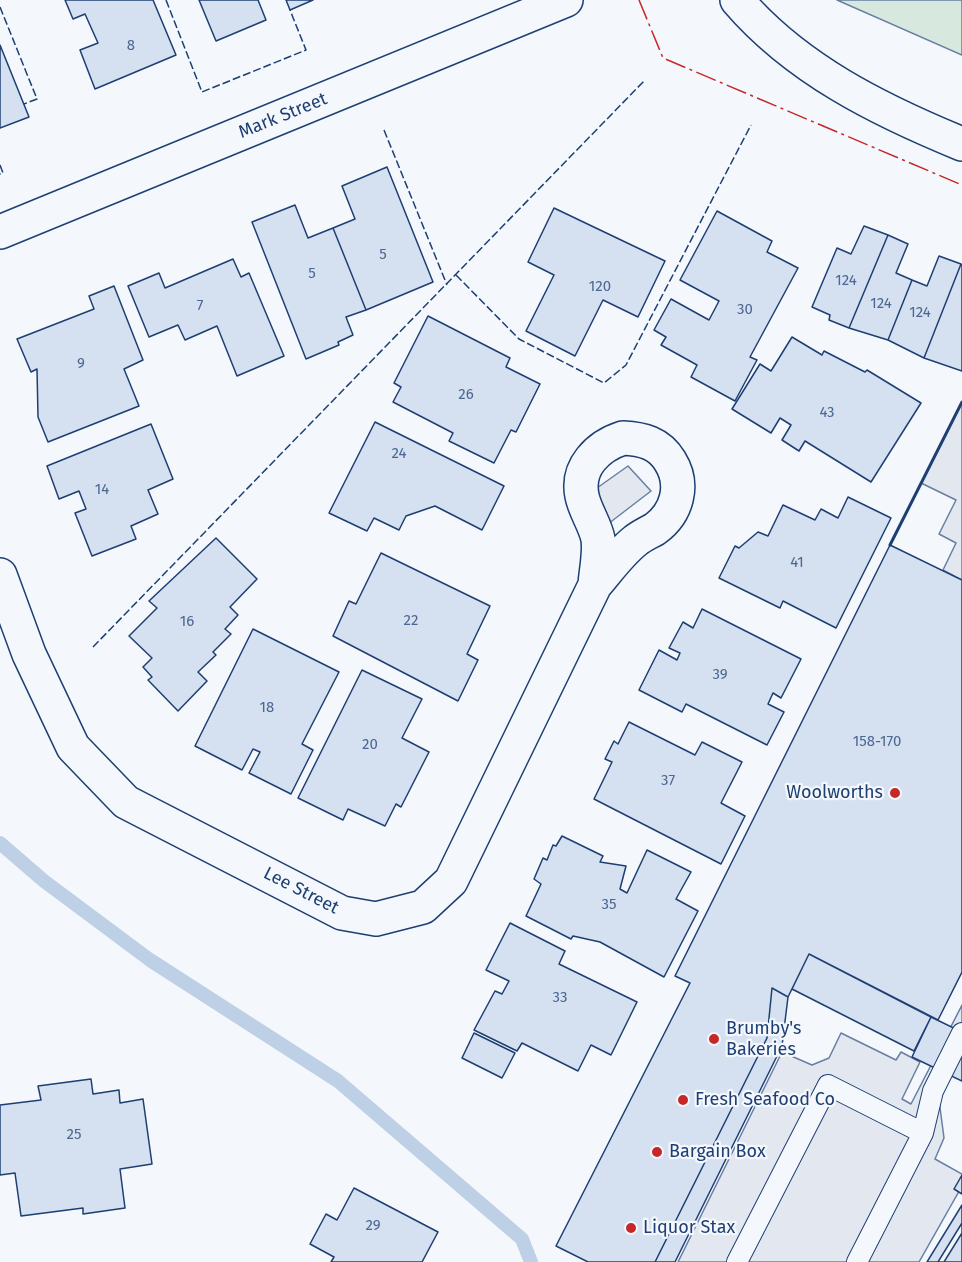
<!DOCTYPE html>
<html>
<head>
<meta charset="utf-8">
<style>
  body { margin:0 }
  canvas { display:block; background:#f4f7fb }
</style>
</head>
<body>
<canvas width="962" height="1262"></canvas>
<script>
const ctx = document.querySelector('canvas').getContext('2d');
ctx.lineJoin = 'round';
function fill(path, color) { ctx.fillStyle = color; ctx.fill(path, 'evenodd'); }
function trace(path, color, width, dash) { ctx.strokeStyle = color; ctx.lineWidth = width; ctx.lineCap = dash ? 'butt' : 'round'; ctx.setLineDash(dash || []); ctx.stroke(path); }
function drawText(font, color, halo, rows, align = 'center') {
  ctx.font = font + ' "Fira Sans",sans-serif'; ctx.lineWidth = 4.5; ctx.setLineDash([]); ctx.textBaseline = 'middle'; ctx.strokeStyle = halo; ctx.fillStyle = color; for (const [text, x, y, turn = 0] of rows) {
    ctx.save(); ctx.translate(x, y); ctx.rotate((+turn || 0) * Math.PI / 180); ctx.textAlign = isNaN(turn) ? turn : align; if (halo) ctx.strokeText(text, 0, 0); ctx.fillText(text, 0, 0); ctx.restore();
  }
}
const green = new Path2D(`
  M837,0H962V55Z`);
fill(green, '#d7e8df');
trace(green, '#687fa3', 1.5);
const parking = new Path2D(`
  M962,402V580L943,570L956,543L939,534L956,500L921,483Z
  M628,466L651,491L608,524L597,488Z
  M962,1005V1046L939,1100L944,1138L935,1159L962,1174V1186L919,1262H678L782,1052L812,1065L829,1058L841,1033L896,1060L901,1052L920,1062L902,1099L911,1104Z`);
fill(parking, '#e3e8f0');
trace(parking, '#687fa3', 1.5);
trace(new Path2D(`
  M0,843L44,881L150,960L338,1081L522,1239L531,1262`), '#bed0e5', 14);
const building = new Path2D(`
  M65,0H153L176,55L95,89L80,50L98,43L85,14L73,19Z
  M199,0H258L266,20L216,41Z
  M286,0H313L290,10Z
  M0,45L29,117L0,128Z
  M387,167L433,282L366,310L333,228L355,219L342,186Z
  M295,205L308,238L333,228L366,310L346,317L353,335L338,342L339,345L306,359L252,222Z
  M554,208L665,261L638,317L603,300L575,356L526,331L554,275L528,262Z
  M717,211L772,241L767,252L798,268L750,357L757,360L735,401L691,377L697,365L661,345L666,337L654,330L671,299L709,320L719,301L680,280Z
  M864,226L888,235L849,328L829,320L830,315L812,307L837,248L851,254Z
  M888,235L908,244L896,273L912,280L888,340L849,328Z
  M939,256L961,264L924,358L888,340L912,280L927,286Z
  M233,259L241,277L249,273L284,356L237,376L217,326L185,340L178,325L149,337L128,286L159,273L165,288Z
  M961,264L962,265V371L924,358Z
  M114,286L143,360L124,369L139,406L48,442L38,417L37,369L31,372L17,339L94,309L89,296Z
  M428,316L510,358L506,367L540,384L516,432L511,430L494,463L449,441L453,433L393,402L401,387L394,383Z
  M792,337L822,355L824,351L865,372L867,370L921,403L871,482L805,441L799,451L782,440L791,425L780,418L771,433L732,409L760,364L771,371Z
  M375,422L504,486L482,530L435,506L406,516L399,530L374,518L367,531L329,513Z
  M151,424L173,479L148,490L158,514L131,526L136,539L92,556L75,513L86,509L79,491L59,499L47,466Z
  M848,497L891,518L836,628L783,601L780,608L719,578L735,546L739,548L758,532L768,536L783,505L815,520L821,509L838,518Z
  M216,538L257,579L230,607L238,615L225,629L231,634L213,652L216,655L198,672L207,681L178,711L148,680L152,677L143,667L152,658L129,636L157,608L149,601Z
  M890,545L962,580V972L938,1020L809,954L788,997L772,988L767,1038L655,1262H588L556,1246L690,983L675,976Z
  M381,553L490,606L467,654L478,660L458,701L333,636L349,601L356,604Z
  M702,609L801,659L781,698L773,693L768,704L784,712L767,745L686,704L682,712L639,690L659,650L677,660L680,653L669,648L683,622L693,628Z
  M253,629L339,672L302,744L313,750L291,794L249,773L260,752L253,749L242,770L195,746Z
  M362,670L422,699L402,738L429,752L401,807L396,804L385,826L348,809L343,820L298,798Z
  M629,722L695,755L702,742L742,762L721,803L745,816L721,864L594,799L612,762L605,759L614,741L618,744Z
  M562,836L603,856L600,862L626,866L620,889L627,893L647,850L691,872L676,899L698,911L664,977L600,942L573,936L571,939L526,916L541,884L534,879L543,858L547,860L553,845L556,846Z
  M510,923L565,951L559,964L637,1002L611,1055L591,1045L578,1071L522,1043L517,1051L474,1030L495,991L502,994L509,981L486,970Z
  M809,954L931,1017L914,1051L792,989Z
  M772,988L788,997L782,1046L675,1262H655L767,1038Z
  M931,1017L962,1032V1081L912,1057Z
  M474,1033L515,1053L502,1078L462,1058Z
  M91,1079L93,1094L119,1090L120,1103L143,1099L152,1164L120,1169L125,1208L83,1214V1208L21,1216L15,1173L0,1175V1105L41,1100L38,1086Z
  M962,1175V1194L954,1189Z
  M354,1188L438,1232L422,1262H331L334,1257L310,1244L326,1214L337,1220Z
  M962,1205V1233L944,1262H927Z
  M962,1223V1262H938Z`);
fill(building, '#d5e0f0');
trace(building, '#1d3f73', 1.5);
const lane = new Path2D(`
  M923,1133L933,1091L962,1033
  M737,1262L828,1085L923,1133L857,1262`);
const street = new Path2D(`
  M0,232L566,0
  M623,438C643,439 659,443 670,461C685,485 677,513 655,529C648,533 641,536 635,541C620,553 608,570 595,585C596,570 600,554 598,539C595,524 585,511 582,496C576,467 598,446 623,438Z
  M0,575L29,654L73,747L126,802L342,913L376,919L423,907L451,881L595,585`);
const secondary = new Path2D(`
  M737,0C796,69 879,110 962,144`);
trace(lane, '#1d3f73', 22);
trace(street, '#1d3f73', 36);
trace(secondary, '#1d3f73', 36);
trace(lane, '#f4f7fb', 20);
trace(street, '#f4f7fb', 33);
trace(secondary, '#f4f7fb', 33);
trace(new Path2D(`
  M166,0L202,92L306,50L290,10
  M0,7L37,99L24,104
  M384,130L447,285
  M0,165L3,173L0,174
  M456,275L519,339L604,383L626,365L751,125
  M93,647L644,81`), '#1d3f73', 1.5, [8, 3]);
trace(new Path2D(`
  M890,545L962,402`), '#1d3f73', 3);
trace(new Path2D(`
  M639,0L663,58L962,185`), '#c62828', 1.5, [21, 4.5, 3, 4.5]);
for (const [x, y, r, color] of [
  [895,793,6,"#c62828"],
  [714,1039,6,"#c62828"],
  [683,1100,6,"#c62828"],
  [657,1152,6,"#c62828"],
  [631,1228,6,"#c62828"]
]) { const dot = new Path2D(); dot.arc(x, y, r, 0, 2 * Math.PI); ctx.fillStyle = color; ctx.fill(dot); trace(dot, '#f4f7fb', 2); }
drawText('15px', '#4b6792', null, [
  ["8",131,46],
  ["5",383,255],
  ["5",312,274],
  ["124",846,281],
  ["120",600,287],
  ["124",881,304],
  ["7",200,306],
  ["30",745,310],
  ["124",920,313],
  ["9",81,364],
  ["26",466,395],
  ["43",827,413],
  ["24",399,454],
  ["14",102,490],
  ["41",797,563],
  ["22",411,621],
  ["16",187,622],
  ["39",720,675],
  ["18",267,708],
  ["158-170",877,742],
  ["20",370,745],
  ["37",668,781],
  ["35",609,905],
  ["33",560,998],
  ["25",74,1135],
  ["29",373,1226]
]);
drawText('18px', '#1d3f73', '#f4f7fb', [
  ["Mark Street",283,116,-22],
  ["Lee Street",301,891,27]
]);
drawText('18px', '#1d3f73', '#f4f7fb', [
  ["Woolworths",883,793,"right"],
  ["Brumby's",726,1029],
  ["Bakeries",726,1050],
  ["Fresh Seafood Co",695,1100],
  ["Bargain Box",669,1152],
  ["Liquor Stax",643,1228]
], 'left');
</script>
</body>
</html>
